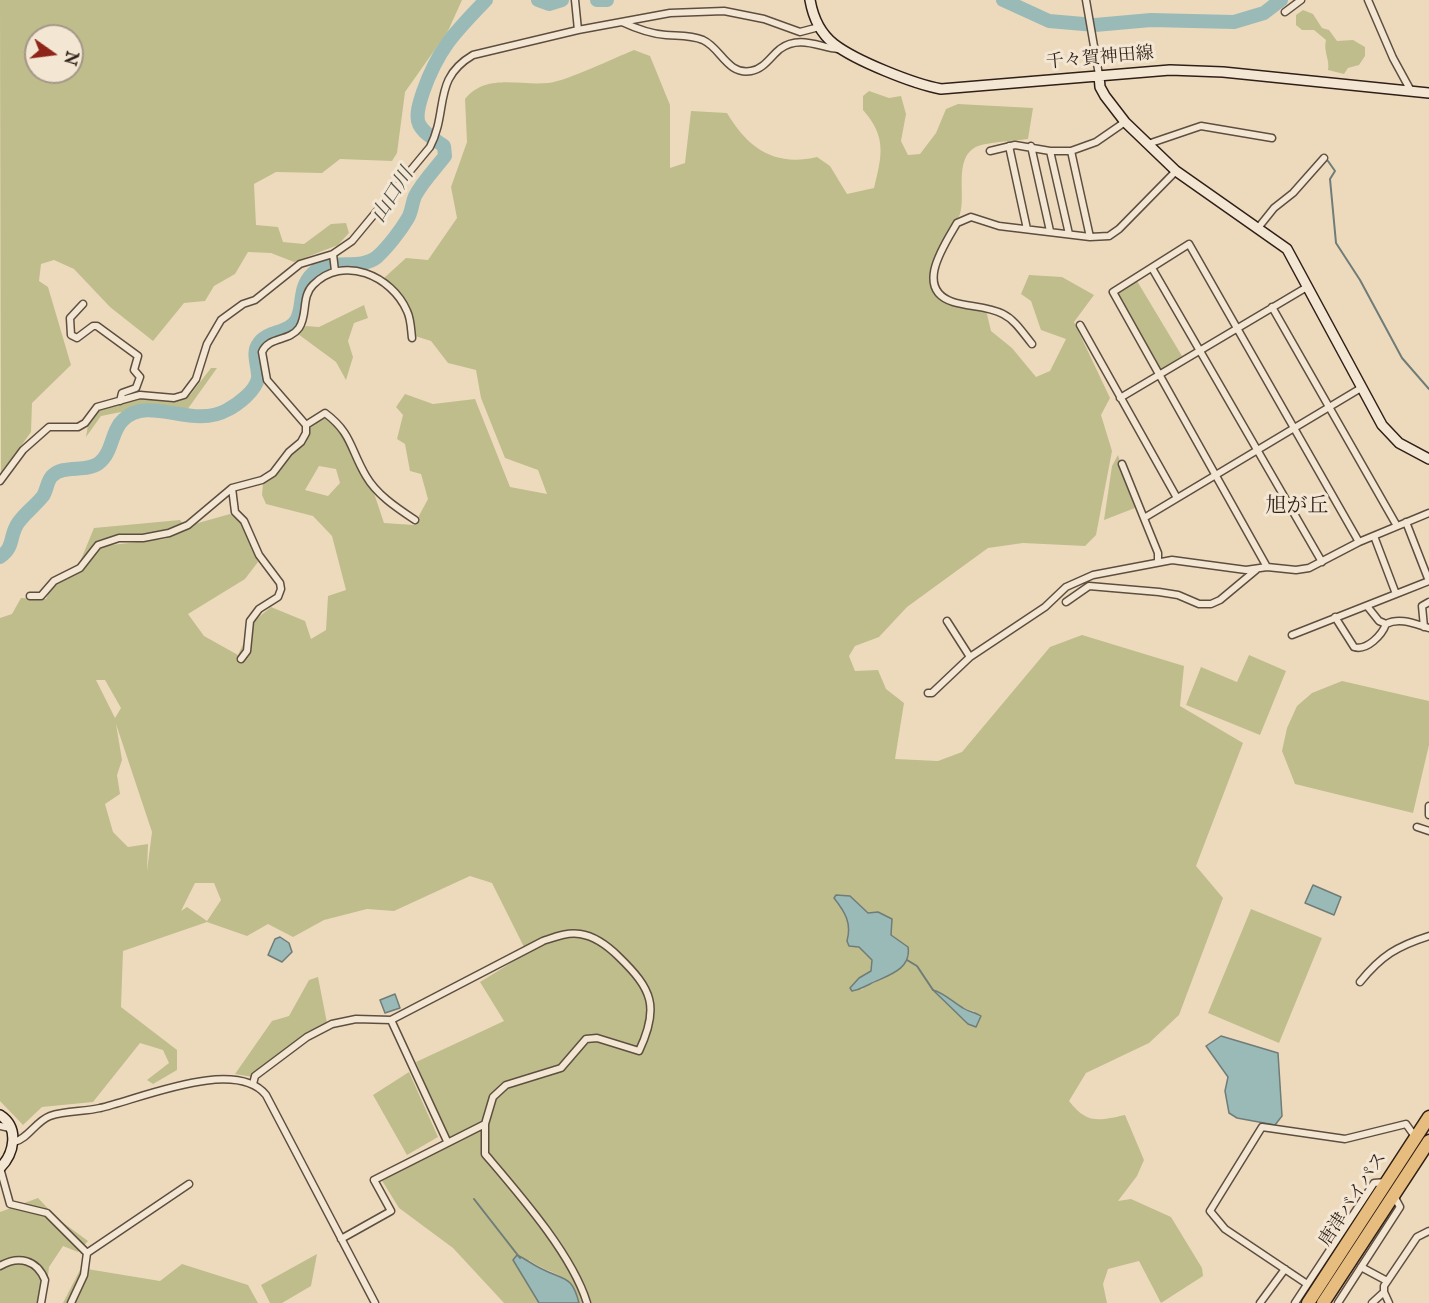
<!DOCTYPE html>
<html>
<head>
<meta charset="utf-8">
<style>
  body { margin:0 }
  #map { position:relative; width:1429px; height:1303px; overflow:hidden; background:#eddabd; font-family:"IM FELL English",serif }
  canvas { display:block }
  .north { position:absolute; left:24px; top:24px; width:60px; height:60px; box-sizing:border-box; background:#f3e7d4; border:2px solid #a59788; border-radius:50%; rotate:104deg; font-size:16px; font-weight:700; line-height:24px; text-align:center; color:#2f1f17 }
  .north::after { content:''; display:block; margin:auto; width:21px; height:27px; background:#8f2418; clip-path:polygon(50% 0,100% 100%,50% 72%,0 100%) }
</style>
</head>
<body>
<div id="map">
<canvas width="1429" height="1303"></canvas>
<div class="north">N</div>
</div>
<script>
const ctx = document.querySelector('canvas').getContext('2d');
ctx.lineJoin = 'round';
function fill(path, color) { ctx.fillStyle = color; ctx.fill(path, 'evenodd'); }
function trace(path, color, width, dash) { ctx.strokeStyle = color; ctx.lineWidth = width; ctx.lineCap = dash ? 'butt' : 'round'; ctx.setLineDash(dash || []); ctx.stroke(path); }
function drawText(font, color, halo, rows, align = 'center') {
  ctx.font = font + ' "IM FELL English","Noto Serif JP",serif'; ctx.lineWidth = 6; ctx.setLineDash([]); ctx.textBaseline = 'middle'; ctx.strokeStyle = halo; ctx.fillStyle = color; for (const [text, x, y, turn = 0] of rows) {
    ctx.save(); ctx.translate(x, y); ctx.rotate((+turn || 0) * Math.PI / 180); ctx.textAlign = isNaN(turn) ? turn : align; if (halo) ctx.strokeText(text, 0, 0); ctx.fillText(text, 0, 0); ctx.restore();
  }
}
fill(new Path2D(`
  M0,0H462L448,31L405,92L397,153L392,161L340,159L322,173L276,172L254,184L256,225L278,227L283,242L304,244L331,224L346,223L349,233L338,245L294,262L271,253L248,252L235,274L214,286L205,301L184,303L153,341L110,307L74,269L54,260L41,264L39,281L48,287L71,365L32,403L31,432L1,474ZM36,36H72V72H36Z
  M1303,10L1313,14L1322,28L1329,30L1337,41L1353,40L1365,47V56L1359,65L1348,68L1344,74L1328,70C1330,59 1323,52 1326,40L1314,30H1302L1296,25V15Z
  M634,50L650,56L670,105V168L685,163L691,111L727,113C748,148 774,167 817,157L830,166L847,194L874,188C882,156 887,137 863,110V96L869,91L889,98L901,96L906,114L901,141L908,155L920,154L936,133L946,109L958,104L1033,108L1028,139C1016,141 983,142 974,148C954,161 966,195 960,214C949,244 922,259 934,294L986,310L991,331L1012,348L1036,377L1050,371L1066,339L1041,330L1031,301L1021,294L1029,275L1062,277L1094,295L1074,322L1110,398L1101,415L1112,451L1096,535L1085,546L1023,543L988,548L907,607L879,637L855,646L849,656L855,671L878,670L886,689L904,703L895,759L938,761L962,752L1050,647L1082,635L1184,666L1180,706L1243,743L1196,866L1223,898L1179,1015L1149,1043L1086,1073L1069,1101C1087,1124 1098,1121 1125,1115L1144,1160L1137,1176L1118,1201L1131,1199L1171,1217L1202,1268L1203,1276L1161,1303L1139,1261L1108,1269L1103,1284L1107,1303H579C571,1271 553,1277 529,1260L539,1303H504L453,1248L399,1208L381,1179L445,1146L447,1137L416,1062L504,1021L480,982L527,953L492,883L470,876L394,911L367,909L324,920L293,937L268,924L247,936L207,922L123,951L121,1007L177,1050V1070L153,1084L147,1080L169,1063L163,1050L140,1043L93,1102L42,1107L23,1125L0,1101V618L12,614L21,598L46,599L52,585L83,569L102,546L165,539L198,523L230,514L242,524L258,562L245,579L188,614L204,636L238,655L254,621L271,607L305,621L311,639L326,630L328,596L346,590L332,536L313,516L266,504L262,495L263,483L274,476L288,457L306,443L310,428L325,416L341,429L352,457L374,493L384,523L414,525L428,499L421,474L410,471L405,444L397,439L403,415L396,407L405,394L433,404L475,399L510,487L547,494L538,470L505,458L481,398L476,370L448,363L431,341L415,336L407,302L384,278L406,258L428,260L457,218L451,187L467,142L465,99C486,73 520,86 548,83C567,81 614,58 634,50ZM319,466L336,469L340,483L328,496L305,490ZM96,680H105L121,708L115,718ZM116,724L152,832L147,871L148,844L128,847L113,832L105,804L120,794L117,775L122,760ZM195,883H214L221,900L207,921L187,907L181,911ZM850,896L868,913L878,912L891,935L909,955C900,976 878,978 861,990L859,978L871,971L872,960L859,947L847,941L850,929L845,911ZM934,990C950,995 958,1009 974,1011L976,1027L968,1024Z
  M1137,281L1182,356L1162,369H1158L1117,294Z
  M364,305L368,318L354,323L348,341L353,357L346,380L336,362L298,334L306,326L319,327Z
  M211,368H217L187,410C165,408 141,401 123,416L121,412L101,416L86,437L88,425L99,410L143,398L179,401L190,395Z
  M1118,455L1135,508L1104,520L1112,466Z
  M180,520L183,524L151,534L118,535L99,540L80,562L94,528Z
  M1249,655L1286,671L1260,735L1186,705L1201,667L1237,682Z
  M1342,681L1429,701V745L1413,813L1295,784L1282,751L1287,728L1297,706L1312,693Z
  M1251,909L1322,938L1279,1043L1208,1013Z
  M318,977L327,1023L307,1032L252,1077L235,1074L272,1021L289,1016L309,980Z
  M409,1072L438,1137L407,1155L373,1095Z
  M38,1198L58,1219L88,1241L78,1252L63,1246L49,1267L45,1303H0V1212Z
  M317,1254L311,1286L282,1303H270L261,1285Z
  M182,1264L248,1285L258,1303H63L81,1268L160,1281Z`), '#bfbd8c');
const water = new Path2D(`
  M1313,885L1341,897L1334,915L1305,903Z
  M836,895L850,896L868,913L878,912L892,919L891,935L908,947C912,970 886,976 870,984C863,987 860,990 852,991L850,988L859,978L871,971L872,960L859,947L849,946L847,941C852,923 845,912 834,898Z
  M280,937L289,943L292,952L282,962L268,955L275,939Z
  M933,990C946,994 951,1001 963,1008C969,1012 975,1012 981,1016L976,1027L968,1024Z
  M395,994L400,1008L385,1013L380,1000Z
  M1221,1036L1278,1053L1282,1116L1275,1125L1237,1118L1229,1113L1225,1091L1228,1077L1206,1046Z
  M517,1255C526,1259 533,1265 542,1269C565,1281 572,1275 579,1303H539L513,1260Z`);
fill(water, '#9abab8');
trace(water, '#6f7c78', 1.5);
trace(new Path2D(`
  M1328,161L1335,171L1330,179L1336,243L1360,280L1402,358L1429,389
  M907,960L917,966L933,990
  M474,1199L520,1258`), '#6f7c78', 2);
trace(new Path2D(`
  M538,0L549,4L562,0
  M597,0H607
  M1003,0L1049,21L1095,25L1151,20L1234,22L1264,13L1281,0
  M0,557C15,547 9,536 18,523C25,513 35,506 43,496C47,490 47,481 52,476C64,464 86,473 99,463C113,452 111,431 123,420C149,394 192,430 227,410C237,405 256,391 258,378C259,367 251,353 259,343C268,330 289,334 297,319C304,305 298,287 313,273C330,257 360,271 377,257C388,247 401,230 408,218C412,211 412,203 415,196C423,181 435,169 445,156L444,146C435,140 424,134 419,124C415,115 420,101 423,92C438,49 455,32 486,0`), '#9abab8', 14);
const street = new Path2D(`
  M575,0L578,30
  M1086,0L1099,75
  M1368,0L1393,58L1411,91
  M1285,12L1301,0
  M622,22C637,29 650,34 666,35C679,36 691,35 703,40C721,48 727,75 751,71C764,69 771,56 780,49C799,35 819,47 838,49
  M1148,144L1201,126L1272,138
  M1009,146L1027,229
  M1031,146L1050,231
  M990,151L1015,145L1050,151H1071L1096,142L1125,122
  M1050,151L1069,234
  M1071,151L1090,237
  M1258,228L1274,208L1293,193L1324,158
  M333,254L335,271
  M1152,268L1322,562
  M83,304L70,318L71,335L77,338L93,326H97L138,356L134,370L140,377L136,388L122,393L120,401
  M1272,307L1397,526
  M1080,325L1177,498
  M1032,344C1023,333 1015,320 1003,314C988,306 969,307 953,302C913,289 945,244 957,223L971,217L999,226L1090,237L1109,236L1119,229L1176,171
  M1120,398L1307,287
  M306,425L325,413C352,433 350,449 366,476C377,495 397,508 415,520
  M1122,464L1158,553V561
  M0,481L23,450L49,427H78L85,423L97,407L140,395L174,398L184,395L196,379L207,344L221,320L243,304L255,300L300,264L333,254L352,241L430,147C449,110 432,79 473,55L578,30L670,13L724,11L764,19L800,32L819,27
  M232,488L235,512L244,521L259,555L280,583L281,589L278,597L259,609L250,621L247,651L241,659
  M1144,518L1361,388
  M1267,567L1113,292L1189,244L1359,542
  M1396,594L1429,581L1406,522
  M30,596H41L54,581L80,568L98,545L119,538H143L169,533L188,525L232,488L262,480L273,473L289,452L301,442L306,433V425L267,380L262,352C269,336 289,342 299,328C308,315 301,297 313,285C343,254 392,276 407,311C411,319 411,330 412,338
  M1066,602L1089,586L1159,592L1178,595L1199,604H1211L1220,600L1256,570
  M1367,606L1379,621L1386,624C1400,617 1415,624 1429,628
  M1335,617L1354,647C1367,651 1382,635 1386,624
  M947,621L970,657
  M1424,627L1422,606L1429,602
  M1292,635L1396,594L1374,536
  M928,693H932L970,657L1045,607L1066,587L1093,575L1172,560L1246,570L1267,567L1296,570L1309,568L1359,542L1429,513
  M1429,806V815
  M1417,827L1429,831
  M1360,982C1381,956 1397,946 1429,936
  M391,1020L447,1141
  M253,1084L255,1076L307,1037L332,1024L356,1019L391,1020L543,941C555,937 567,932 580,934C594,936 609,947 619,957C652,989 660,1007 639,1051L597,1038L586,1039L561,1068L506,1085L493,1097L485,1124
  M0,1126L10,1128
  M14,1142C28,1139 36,1121 50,1116C66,1110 84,1112 100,1108C140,1099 235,1057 266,1095L375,1303
  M0,1168L10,1204L47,1213L87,1253L84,1275L71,1303
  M341,1239L391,1211L374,1180L485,1124V1154C519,1194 572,1254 587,1303
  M87,1253L189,1184
  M0,1266C19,1255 37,1260 45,1280L41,1303
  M1361,1267L1387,1281
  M1307,1284L1225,1229L1210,1211L1262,1127L1345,1139L1406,1124L1416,1138
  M1260,1303L1285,1269
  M1295,1303L1374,1183L1386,1182
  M1338,1303L1400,1207L1394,1196
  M1372,1303L1384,1292
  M1389,1303L1384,1292V1286L1417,1237L1429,1231`);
const secondary = new Path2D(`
  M810,0C813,17 820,33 834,44C856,61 914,84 941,89L1170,70L1223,72L1429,93
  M1099,75L1100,87L1105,96L1125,122L1176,171L1287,249L1382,425L1399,443L1429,459
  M0,1115C20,1128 14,1154 0,1168`);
const highway = new Path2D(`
  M1308,1303L1429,1117
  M1323,1303L1429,1141`);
trace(street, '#5e4e40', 9);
trace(secondary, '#2f1f17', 12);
trace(highway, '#2f1f17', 15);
trace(street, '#f3e7d4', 6);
trace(secondary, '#f3e7d4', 9);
trace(highway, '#e6bd7e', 12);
drawText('18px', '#2f1f17', '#f3e7d4', [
  ["千々賀神田線",1100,59,-5],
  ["唐津バイパス",1354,1200,-57]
]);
drawText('italic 20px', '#4f4e47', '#f3e7d4', [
  ["山口川",394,196,-58]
]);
drawText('21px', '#2f1f17', '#f3e7d4', [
  ["旭が丘",1297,508]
]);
</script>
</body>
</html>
